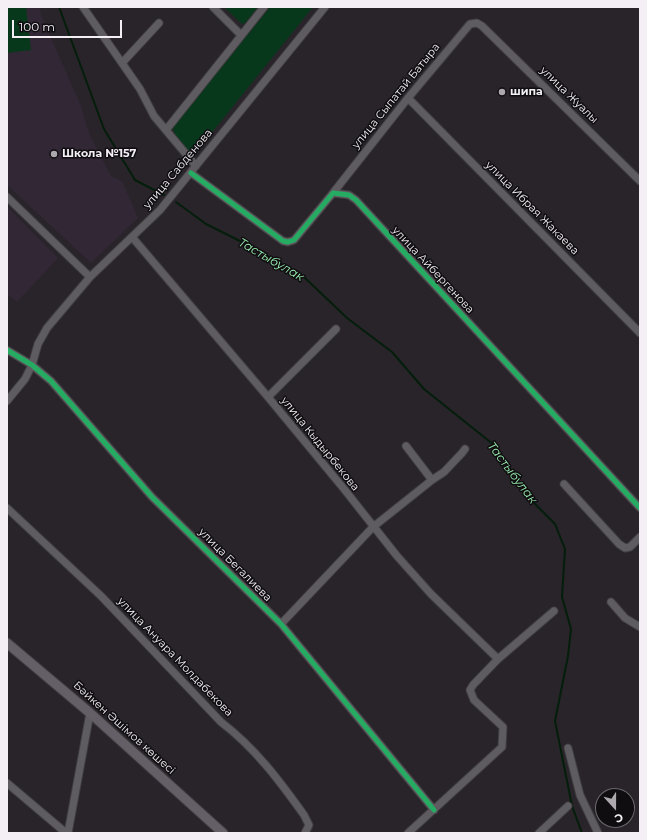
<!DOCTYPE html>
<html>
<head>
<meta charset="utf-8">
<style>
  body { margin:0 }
  #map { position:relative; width:647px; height:840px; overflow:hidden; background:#28242a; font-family:Montserrat,sans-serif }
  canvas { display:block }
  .frame { position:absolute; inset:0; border:8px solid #f3eff5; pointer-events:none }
  .north { position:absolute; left:595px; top:788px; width:40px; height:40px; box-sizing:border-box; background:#100d11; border:1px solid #6b676c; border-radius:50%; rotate:159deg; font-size:11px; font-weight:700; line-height:16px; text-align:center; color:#f3eff5 }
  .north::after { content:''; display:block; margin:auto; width:14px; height:18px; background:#aca8ae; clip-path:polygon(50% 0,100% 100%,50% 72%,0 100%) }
  .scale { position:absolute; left:12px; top:20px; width:110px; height:18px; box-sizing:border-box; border:2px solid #f3eff5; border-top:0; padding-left:5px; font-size:12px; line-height:14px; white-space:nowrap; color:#f3eff5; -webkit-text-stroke:3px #100d11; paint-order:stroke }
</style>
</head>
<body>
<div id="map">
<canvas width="647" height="840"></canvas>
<div class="frame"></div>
<div class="north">С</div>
<div class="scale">100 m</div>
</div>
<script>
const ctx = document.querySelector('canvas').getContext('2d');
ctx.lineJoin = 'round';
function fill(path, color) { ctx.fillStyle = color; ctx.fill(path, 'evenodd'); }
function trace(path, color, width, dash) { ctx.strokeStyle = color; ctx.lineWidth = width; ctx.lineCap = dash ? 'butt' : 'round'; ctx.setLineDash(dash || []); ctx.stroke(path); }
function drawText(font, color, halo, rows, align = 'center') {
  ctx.font = font + ' Montserrat,sans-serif'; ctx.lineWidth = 3; ctx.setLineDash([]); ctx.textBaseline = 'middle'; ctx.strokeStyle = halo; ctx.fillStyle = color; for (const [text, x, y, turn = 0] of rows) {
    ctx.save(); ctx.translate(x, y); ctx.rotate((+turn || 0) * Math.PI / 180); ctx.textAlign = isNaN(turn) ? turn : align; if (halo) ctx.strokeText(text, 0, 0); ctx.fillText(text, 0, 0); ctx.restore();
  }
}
fill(new Path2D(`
  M7,7H40L41,15L81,106L89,133L111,176L122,181L138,218L91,263L7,185Z
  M7,206L58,258L17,302L7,294Z`), '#322735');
fill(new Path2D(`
  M7,7H26L31,50L7,53Z
  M224,7H258L245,23L242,24Z
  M270,7H313L193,156L176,136L173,129L174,126Z`), '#08381c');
trace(new Path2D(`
  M59,7L104,129L135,180L164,195
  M176,202L206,224L252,247L303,276L347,318L392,352L424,389L494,445L533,502L555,524L565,549L562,597L571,629L568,656L555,721L572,806L582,833`), '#041e0b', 2);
const minor = new Path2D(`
  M83,7L140,89L154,116L196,166
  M213,7L241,35
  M122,63L159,23
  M408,98L640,333
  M166,130L264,7
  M191,173L283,241L288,242L294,240L333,193L349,195L356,200L640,508
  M333,193L408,98L470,24L477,23L482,26L640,181
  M7,197L90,277
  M132,237L268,397L344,489L397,556L431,594L498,659
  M7,350L32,365L51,381L152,497L281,624L434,810
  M268,397L336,329
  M7,401L25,379L32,365L38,344L47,328L90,277L160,210L325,7
  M406,446L432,480
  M564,484L619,544L625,548L630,547L640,537
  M7,508L101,596L221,722C255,748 279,780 304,815L309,825L305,833
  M611,602L625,618L640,627
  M281,624L373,527L432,480L444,472L462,453L465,449
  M568,748L580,795L598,833
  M7,783L66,833
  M68,833L90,713
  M408,833L502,747L503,727L474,700L470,690L473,685L498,659L554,611
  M539,833L568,806`);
const major = new Path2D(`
  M7,643L90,713L223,833`);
trace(minor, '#423f43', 9);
trace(major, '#423f43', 11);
trace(minor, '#5f5c61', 7);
trace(major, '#645e66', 9);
trace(new Path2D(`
  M191,173L283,241L288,242L294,240L333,193L349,195L356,200L640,508
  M7,350L32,365L51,381L152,497L281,624L434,810`), '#26ab63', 5);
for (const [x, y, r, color] of [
  [502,92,4,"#aca8ae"],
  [54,154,4,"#aca8ae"]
]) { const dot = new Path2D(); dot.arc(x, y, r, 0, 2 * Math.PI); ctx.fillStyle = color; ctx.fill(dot); trace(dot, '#100d11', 1.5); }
drawText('bold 11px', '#f3eff5', '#100d11', [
  ["шипа",510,92],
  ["Школа №157",62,154]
], 'left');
drawText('11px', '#f3eff5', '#100d11', [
  ["улица Жуалы",569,95,44],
  ["улица Сыпатай Батыра",396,96,-51],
  ["улица Сабденова",178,169,-50],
  ["улица Ибрая Жакаева",532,208,45],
  ["улица Айбергенова",433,270,47],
  ["улица Кыдырбекова",320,444,51],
  ["улица Бегалиева",235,565,45],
  ["улица Ануара Молдабекова",175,657,46],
  ["Бәйкен Әшімов көшесі",124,728,42]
]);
drawText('italic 12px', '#9af1b0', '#100d11', [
  ["Тастыбулак",271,260,30],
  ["Тастыбулак",512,473,53]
]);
</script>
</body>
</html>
